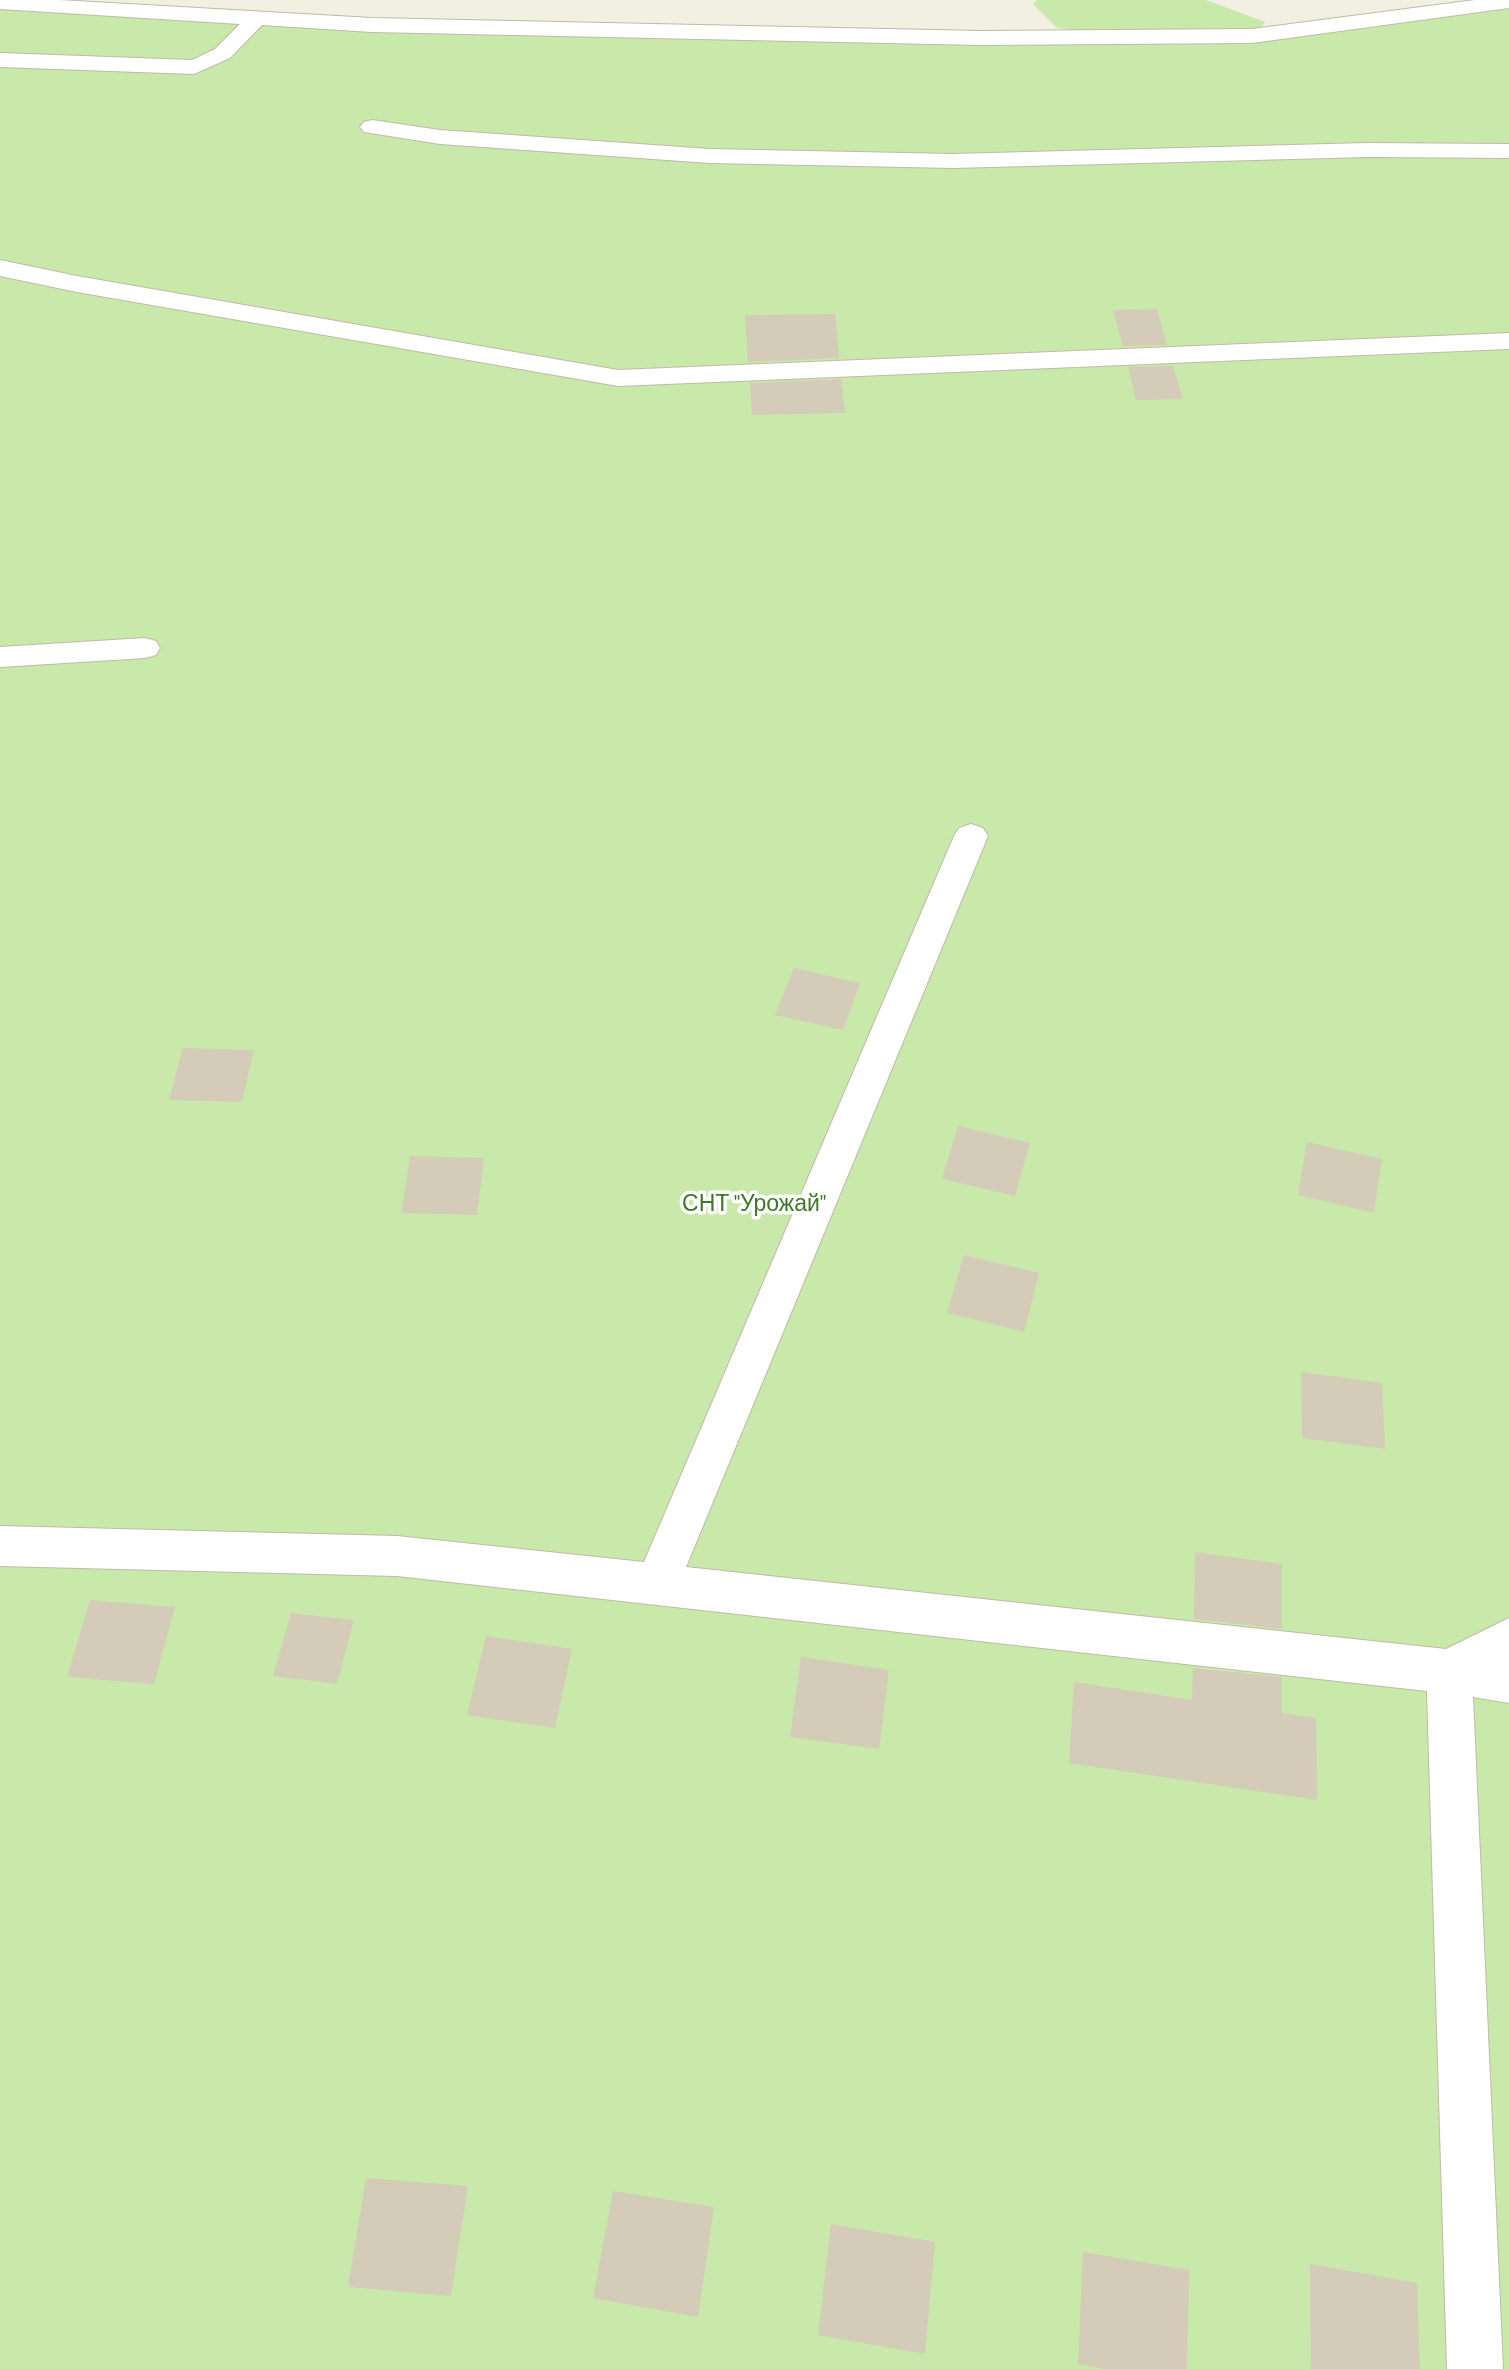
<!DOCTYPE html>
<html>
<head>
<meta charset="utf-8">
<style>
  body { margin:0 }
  canvas { display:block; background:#f2efe3 }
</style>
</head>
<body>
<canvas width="1509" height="2369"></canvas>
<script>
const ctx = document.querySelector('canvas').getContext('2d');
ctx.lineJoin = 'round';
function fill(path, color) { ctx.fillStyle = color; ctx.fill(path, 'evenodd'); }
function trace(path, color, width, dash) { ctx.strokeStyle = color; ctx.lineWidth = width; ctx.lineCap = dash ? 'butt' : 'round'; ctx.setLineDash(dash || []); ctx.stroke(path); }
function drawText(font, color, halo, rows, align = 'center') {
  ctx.font = font + ' Barlow,sans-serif'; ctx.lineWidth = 7; ctx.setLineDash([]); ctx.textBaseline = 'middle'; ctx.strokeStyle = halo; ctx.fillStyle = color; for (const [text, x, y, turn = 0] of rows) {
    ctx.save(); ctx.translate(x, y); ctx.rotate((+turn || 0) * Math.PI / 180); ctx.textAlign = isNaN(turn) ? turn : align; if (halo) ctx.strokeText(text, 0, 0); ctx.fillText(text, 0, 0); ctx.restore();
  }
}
fill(new Path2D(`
  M0,0L306,21L797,34L1088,32L1057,28L1033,4L1037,0H1206L1265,22L1261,29L1509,0V2369H0Z`), '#c8e9a9');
fill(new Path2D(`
  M1157,309L1167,345L1123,346L1113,310Z
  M835,314L839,358L748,362L745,315Z
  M1173,366L1183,399L1136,400L1128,367Z
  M841,379L845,413L752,415L750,383Z
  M794,968L860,983L843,1030L775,1015Z
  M183,1048L254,1050L242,1102L169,1100Z
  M958,1126L1030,1143L1015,1196L942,1179Z
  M1307,1142L1382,1159L1374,1213L1298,1195Z
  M410,1156L484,1158L477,1215L401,1213Z
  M964,1255L1039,1273L1024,1332L947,1313Z
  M1301,1372L1382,1383L1385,1449L1302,1438Z
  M1195,1552L1282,1564V1629L1194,1619Z
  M90,1600L175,1607L154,1684L67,1677Z
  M291,1613L354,1620L337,1684L273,1676Z
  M486,1636L572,1649L555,1728L467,1715Z
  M801,1657L889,1670L879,1749L790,1737Z
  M1193,1668L1282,1677V1713L1316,1718L1317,1800L1069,1763L1074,1682L1192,1700Z
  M366,2178L468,2186L451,2296L348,2287Z
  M613,2191L714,2207L698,2317L593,2298Z
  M831,2224L935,2242L925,2354L818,2335Z
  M1083,2252L1189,2270L1187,2369H1104L1078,2364Z
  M1310,2264L1417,2283L1420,2369H1311Z`), '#d4cbb8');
const minor = new Path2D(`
  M0,0H59L372,18L980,31L1252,29L1475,0H1509V8L1252,43L980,45L372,32L262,25L230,58L194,74L0,67V53L192,60L215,49L240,24L0,9Z
  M372,120L440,130L710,149L953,154L1367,143L1509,144V158L1367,157L953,168L710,163L440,144L364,132L360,127L364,122Z
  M0,260L77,276L618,370L1509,333V349L618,386L77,292L0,276Z
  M145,638L156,641L160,648L156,655L145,658L0,667V647Z
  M971,824L983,828L988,836L686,1567L1446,1649L1509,1618V1703L1473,1697L1503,2369H1447L1427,1691L397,1576L0,1566V1526L397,1536L644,1562L954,836L959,828Z`);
trace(minor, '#c1baa8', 2);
fill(minor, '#fff');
drawText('23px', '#3e7825', '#fff', [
  ["СНТ \"Урожай\"",754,1203]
]);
</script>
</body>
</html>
